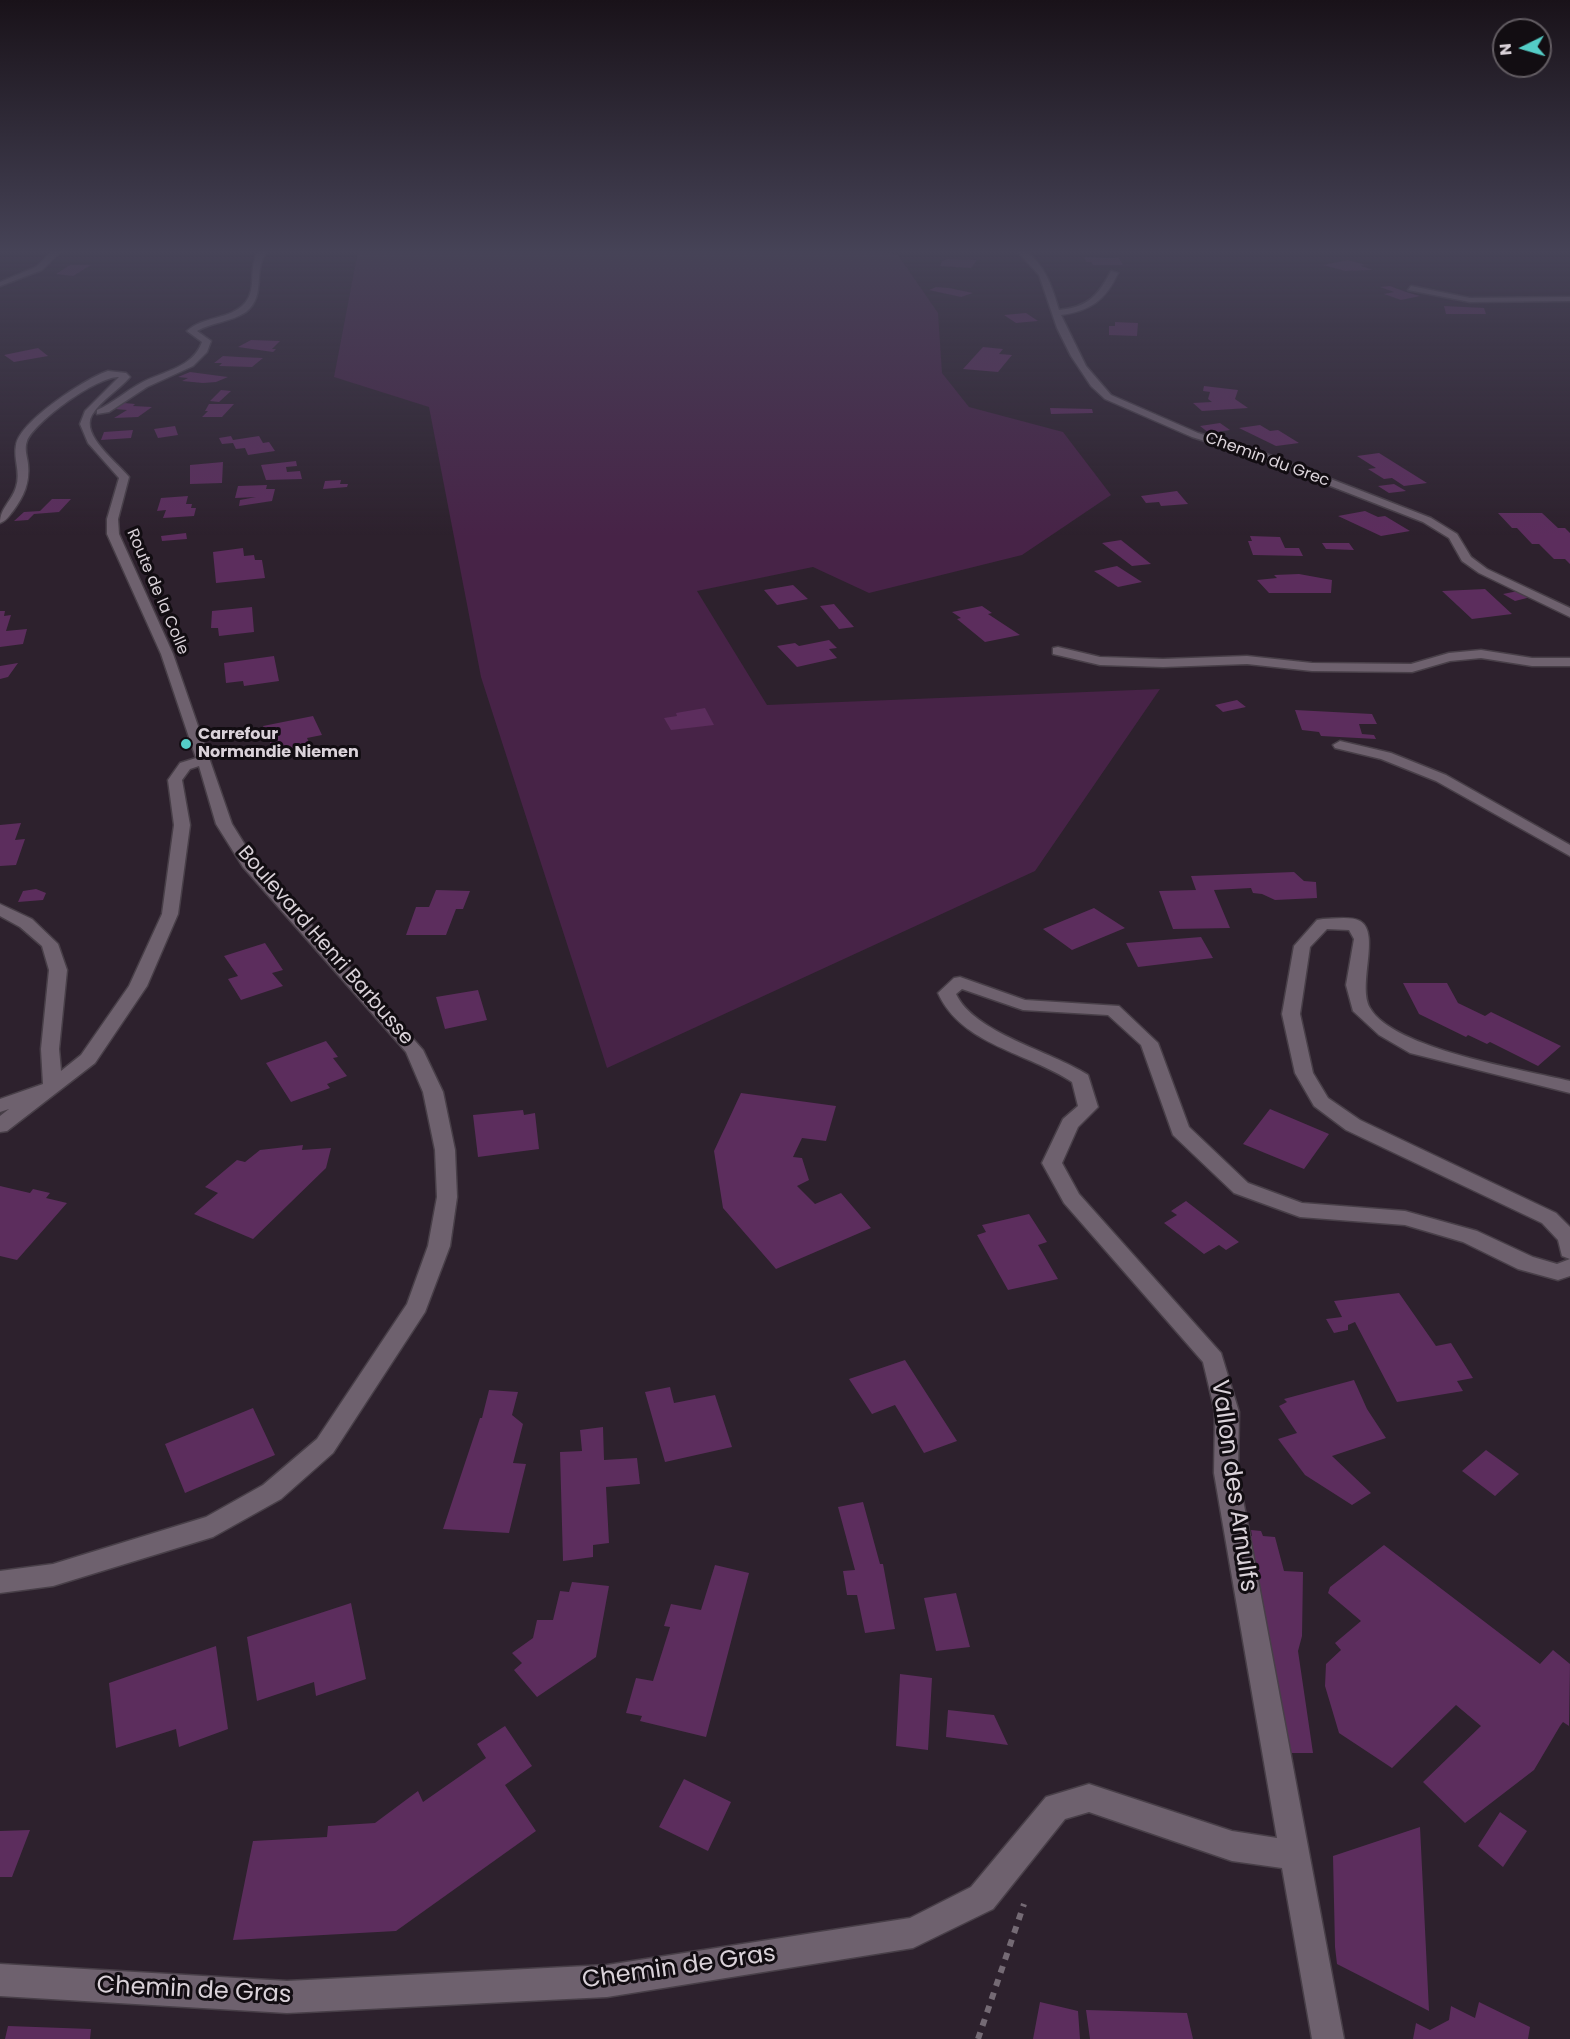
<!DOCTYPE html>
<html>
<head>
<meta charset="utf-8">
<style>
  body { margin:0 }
  #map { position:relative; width:1570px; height:2039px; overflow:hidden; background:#2d212d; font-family:Poppins,sans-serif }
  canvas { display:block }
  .north { position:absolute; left:1492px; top:18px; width:60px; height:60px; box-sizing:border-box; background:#120d12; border:2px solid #625c62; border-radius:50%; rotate:265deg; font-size:16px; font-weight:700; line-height:24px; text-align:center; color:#dad2d9 }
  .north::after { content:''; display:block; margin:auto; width:21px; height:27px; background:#54cdc7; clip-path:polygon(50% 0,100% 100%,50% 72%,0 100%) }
</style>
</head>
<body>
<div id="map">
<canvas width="1570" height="2039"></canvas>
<div class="north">N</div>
</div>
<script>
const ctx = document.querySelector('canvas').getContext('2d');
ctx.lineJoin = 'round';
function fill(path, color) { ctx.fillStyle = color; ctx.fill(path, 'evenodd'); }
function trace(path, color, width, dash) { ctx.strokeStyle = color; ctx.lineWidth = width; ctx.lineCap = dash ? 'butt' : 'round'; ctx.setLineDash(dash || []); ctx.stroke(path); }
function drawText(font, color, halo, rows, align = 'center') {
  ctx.font = font + ' Poppins,sans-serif'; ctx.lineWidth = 6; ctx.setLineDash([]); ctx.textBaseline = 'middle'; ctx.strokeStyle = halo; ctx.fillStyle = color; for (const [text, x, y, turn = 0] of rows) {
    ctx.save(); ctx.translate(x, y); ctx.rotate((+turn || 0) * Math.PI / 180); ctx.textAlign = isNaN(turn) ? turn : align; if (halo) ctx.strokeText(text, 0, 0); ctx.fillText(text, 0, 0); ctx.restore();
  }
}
fill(new Path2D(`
  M358,251H884L898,255L938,313L942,373L969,407L1063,432L1111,495L1022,555L869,593L813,567L697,591L767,705L1160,689L1035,871L607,1068L481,677L429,407L334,377Z`), '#472347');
fill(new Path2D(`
  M1084,257L1119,258L1123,265H1093L1091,262H1086Z
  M947,259L977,260L971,268L940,266L942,261Z
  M1348,260L1366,265L1361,266L1373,270L1345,271L1323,265Z
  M70,265H91L73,276L56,274Z
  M1390,286L1406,292L1420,296L1401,300L1384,294L1394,292L1380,287Z
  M936,287L949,288L973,293L961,297L929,290Z
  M1444,306L1484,308L1486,314H1446Z
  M1026,313L1038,321L1016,323L1004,315Z
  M1115,322L1138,323L1137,336L1109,335V326H1115Z
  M251,340L280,341L272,349H276L273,352L238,347Z
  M983,347L1003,349L999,354L1012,355L998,372L963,369Z
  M38,348L48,356L14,362L4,355Z
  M223,356L239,357L263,358L252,367L219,366L222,363H214Z
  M190,372L220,376L228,377L216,382L203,383L182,381L188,378L178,377Z
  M1204,386L1238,390L1235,399L1248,408L1202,411L1193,403L1212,402L1208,399L1210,392L1203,391Z
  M221,390L231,391L219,402L210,401Z
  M124,403L135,404L133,406L152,407L138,417L114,418L127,410L115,409Z
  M209,404H234L222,417H202L208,411H205Z
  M1050,408L1092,409L1093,413L1051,414Z
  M1220,423L1230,430L1209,433L1200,426Z
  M1260,425L1270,431L1278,430L1299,443L1276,446L1239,428Z
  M175,426L178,435L158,438L154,429Z
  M133,430L131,438L101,440L104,432Z
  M231,436L233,440L259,436L263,443L269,442L275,451L248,455L245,448L236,449L233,443L222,444L219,438Z
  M1379,453L1427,483L1404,486L1392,478L1384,479L1368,469L1376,468L1357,456Z
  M296,461L297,466L286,467L287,472L300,471L302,479L266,480L261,465Z
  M223,462L222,483L190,484V465Z
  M341,480L340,484H348L347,487L323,489L325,481Z
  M1394,484L1406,491L1389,493L1378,486Z
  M267,485L266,489H275L272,501L239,506L240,500L256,497L235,498L238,486Z
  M1177,491L1188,504L1161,506L1159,502L1146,503L1141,496Z
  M188,496L186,504H192L191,508H196L194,516L163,518L166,510L157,511L161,498Z
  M52,499H71L59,512L34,514L28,520L14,521L24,512L40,511Z
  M1365,511L1378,517L1385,516L1410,531L1381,536L1338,516Z
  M1498,513H1542L1558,528H1565L1570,533V564L1565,559H1554L1539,544H1532L1517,528H1512Z
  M186,533L187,539L162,541L161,536Z
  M1250,536L1280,537L1285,548H1299L1303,556L1253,555L1248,541H1252Z
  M1121,540L1151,564L1132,566L1102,543Z
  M1322,543H1349L1354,550L1326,549Z
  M243,548L244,556L254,555L255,560H262L265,578L216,583L213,552Z
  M1117,566L1142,582L1118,587L1094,571Z
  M1299,574L1332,580L1331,593H1269L1257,580L1277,578L1274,575Z
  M793,585L808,599L777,605L764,590Z
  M1485,589L1512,614L1472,619L1442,591Z
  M1518,591L1531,597L1515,601L1503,594Z
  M834,604L854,627L839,629L820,606Z
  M982,606L992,613L988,614L1020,635L985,642L957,619L961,618L952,612Z
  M252,607L254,632L219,636L218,628H211L212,611Z
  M0,611H5L4,616L11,615L6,631L27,629L23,644L0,647Z
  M829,640L837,648L829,649L837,658L797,667L777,646L795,643L799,646Z
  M274,656L279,681L244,686L243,681L226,683L224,663Z
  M18,663L8,677L0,679V666Z
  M1237,700L1246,707L1223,712L1215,705Z
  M705,708L714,725L671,730L664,718L677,716L676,713Z
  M1295,710L1372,714L1377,724H1359L1362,734L1374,735L1376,739L1321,736L1319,732L1302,730Z
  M313,716L322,735L307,738L310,745L274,752L263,726Z
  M21,823L15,840L25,839L16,865L0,866V825Z
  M1294,872L1304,881L1316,882L1317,898L1275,900L1262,894L1253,893L1251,888L1214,890L1230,928L1173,929L1159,891L1196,890L1191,876Z
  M36,889L46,893L43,900L18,902L23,891Z
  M436,890L470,891L463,909H456L446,935H406L416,907H429Z
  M1094,908L1125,928L1072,950L1043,929Z
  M1201,937L1213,958L1138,967L1126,943Z
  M265,943L283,970L272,973L283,986L241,1000L228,979L238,976L224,956Z
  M1403,983H1447L1458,1003L1485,1016L1491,1012L1561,1046L1538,1066L1490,1042L1487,1044L1468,1035L1466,1037L1419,1014Z
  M478,990L487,1020L445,1029L436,997Z
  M326,1041L338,1057L333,1058L347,1076L327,1084L330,1088L291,1102L266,1063Z
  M741,1093L836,1106L826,1141L802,1138L793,1157L802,1158L809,1180L797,1186L815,1204L841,1193L871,1228L776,1269L723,1208L714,1151Z
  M1270,1109L1329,1134L1304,1169L1243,1144Z
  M523,1110L524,1115L535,1113L539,1149L478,1157L473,1115Z
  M303,1145L302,1150L331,1148L326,1168L253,1239L194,1214L218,1193L205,1187L237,1160L245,1162L260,1150Z
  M0,1186L30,1193L33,1189L50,1193L46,1198L67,1203L17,1260L0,1256Z
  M1186,1201L1239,1242L1226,1250L1219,1245L1204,1254L1164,1223L1177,1215L1171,1211Z
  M1029,1214L1047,1242L1038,1245L1058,1279L1008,1290L977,1235L986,1232L982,1225Z
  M1399,1293L1436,1346L1451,1343L1473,1378L1457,1381L1463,1391L1397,1402L1355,1322L1348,1325V1330L1334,1333L1326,1319L1342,1317L1334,1301Z
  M905,1360L957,1441L924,1453L895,1405L872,1414L849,1379Z
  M1354,1380L1367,1409L1386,1438L1332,1456L1371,1493L1352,1505L1305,1475L1278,1439L1297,1433L1279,1406L1287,1402L1284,1399Z
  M670,1387L674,1403L715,1395L732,1447L665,1462L645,1392Z
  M489,1390L518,1392L512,1415L523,1424L513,1463L526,1464L509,1533L443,1529L480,1418H482Z
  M253,1408L275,1455L185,1493L165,1444Z
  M603,1427L604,1460L637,1458L640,1484L606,1487L609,1543L593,1545V1557L563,1561L560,1452L582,1451L580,1430Z
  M1486,1450L1519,1474L1495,1496L1462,1471Z
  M863,1502L880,1564H883L895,1629L865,1633L857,1595H847L843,1571L855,1570L838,1507Z
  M1251,1530L1261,1531L1263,1536L1275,1537L1284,1571L1303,1572L1302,1636L1298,1651L1313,1753H1279L1245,1535L1252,1536Z
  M1384,1545L1540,1664L1553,1650L1570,1664L1569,1726L1563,1722L1560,1726L1534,1770L1465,1823L1423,1782L1481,1726L1456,1705L1392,1768L1339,1733L1331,1706L1325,1686L1326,1664L1341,1650L1335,1643L1361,1621L1328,1593L1330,1587Z
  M715,1565L749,1573L706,1737L640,1721L642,1716L626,1713L636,1678L653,1681L670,1627L664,1626L671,1604L701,1610Z
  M572,1582L609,1586L596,1657L537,1697L514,1670L522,1663L512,1653L533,1638L537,1620H553L560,1591L569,1592Z
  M956,1593L970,1647L936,1651L924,1598Z
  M351,1603L366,1679L316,1696L314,1682L257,1701L247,1637Z
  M216,1646L228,1729L179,1747L176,1729L116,1748L109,1683Z
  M900,1674L932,1678L928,1750L896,1746Z
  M948,1710L994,1715L1008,1745L946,1737Z
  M505,1726L532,1766L505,1785L536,1831L396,1931L233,1940L253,1841L327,1837L328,1826L375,1823L418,1791L423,1802L486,1758L477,1744Z
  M684,1779L731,1802L708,1851L659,1827Z
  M1500,1812L1527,1831L1503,1867L1478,1846Z
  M1420,1827L1429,2011L1337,1964L1335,1947L1333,1856Z
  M30,1830L12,1877H0V1831Z
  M1040,2002L1078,2011L1080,2039H1033Z
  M1479,2002L1530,2027L1528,2039H1413L1416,2023L1430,2030L1449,2020L1451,2006L1475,2018Z
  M1086,2010L1187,2013L1193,2039H1090Z
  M8,2026L91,2029L90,2039H5Z`), '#5c2d5d');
const minor = new Path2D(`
  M53,251H61L42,270L0,286V282L36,267Z
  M259,251H267C252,270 267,295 246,312C231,322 212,322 197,331L211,341L207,352L193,366L147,387L109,412L97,414V410C113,403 126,391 141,383C163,371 193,368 202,342L187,331C203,316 230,320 245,303C258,288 247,267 259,251Z
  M1017,251H1025C1046,266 1052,287 1059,310C1088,307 1098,296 1111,271L1118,273C1106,300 1090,311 1061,315L1086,366L1111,395L1198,433L1264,453L1431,518L1457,534L1471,557L1487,569L1570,608V617L1479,573L1462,561L1449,538L1423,522L1256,457L1192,437L1105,399L1091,386L1071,356L1057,328L1039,275Z
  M1411,286L1470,298L1570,297V301L1470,302L1408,290Z
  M108,371L126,373L130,377C119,390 101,400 92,415C80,435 118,463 129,477L118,519L119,534L173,654L232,824L255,861L423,1050L443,1092L455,1150L457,1197L450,1246L425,1312L333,1453L281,1499L213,1537L53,1586L0,1593V1571L53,1564L206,1517L263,1485L317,1439L407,1304L428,1246L437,1197L435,1150L423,1092L406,1052L243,867L216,824L199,766L190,769L182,780L190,825L178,914L147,986L95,1063L7,1131L0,1132V1116L9,1109L0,1112V1099L43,1084L41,1049L49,970L42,946L20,927L0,916V904L32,919L58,944L67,970L59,1049L61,1071L81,1055L129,986L162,914L174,825L168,780L180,763L196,758L161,654L107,534V519L119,478L88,443L80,424L85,411L119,377C98,376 35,421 27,441C24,449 27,456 28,464C30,483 24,496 13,511C9,516 6,521 0,523C0,508 12,501 16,487C21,472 13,459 16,445C20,421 86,378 108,371Z
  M1058,647L1100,657L1163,659L1247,656L1312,663L1411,664L1449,653L1481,650L1532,658H1570V666H1532L1481,658L1450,661L1412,672L1312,671L1247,664L1163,667L1100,665L1053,654V648Z
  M1340,741L1391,753L1446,775L1570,845V856L1436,781L1381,759L1335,748L1333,745Z
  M1323,919C1333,919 1351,916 1360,921C1381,933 1357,985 1370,1008C1393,1049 1525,1070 1570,1081V1093L1410,1053L1379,1035L1353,1011L1346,985L1354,939L1349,930L1327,929L1310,947L1300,1014L1313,1073L1328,1098L1360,1120L1556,1213L1570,1227V1259L1562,1256L1558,1240L1542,1223L1346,1130L1314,1106L1295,1073L1282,1014L1294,946L1317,920Z
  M960,977L1025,1000L1119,1006L1158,1043L1189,1127L1248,1183L1302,1203L1405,1211L1477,1231L1533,1257L1557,1264L1570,1259V1276L1558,1280L1518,1269L1463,1242L1405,1225L1300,1217L1234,1193L1173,1135L1141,1045L1108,1015L1023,1010L962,989L956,994C974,1033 1051,1051 1088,1075L1098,1107L1078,1127L1062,1163L1079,1194L1221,1353L1239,1412L1238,1473L1344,2039H1312L1282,1868L1232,1861L1089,1812L1065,1819L993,1909L913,1948L607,1997L287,2013L0,1996V1964L287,1981L607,1965L910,1918L971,1887L1046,1797L1089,1784L1232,1831L1277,1838L1214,1473L1215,1412L1203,1362L1064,1203L1042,1163L1063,1119L1078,1106L1072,1082C1029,1053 961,1045 938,993L954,978Z`);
trace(minor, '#483f48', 3);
trace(new Path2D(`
  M978,2039L1024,1904`), '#746a74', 6, [7, 7]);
fill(minor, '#6e616e');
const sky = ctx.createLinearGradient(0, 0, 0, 536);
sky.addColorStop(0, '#191219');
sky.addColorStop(0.47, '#464357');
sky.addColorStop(1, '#46435700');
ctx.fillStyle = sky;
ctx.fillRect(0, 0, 1570, 536);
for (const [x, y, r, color] of [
  [186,744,6,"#54cdc7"]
]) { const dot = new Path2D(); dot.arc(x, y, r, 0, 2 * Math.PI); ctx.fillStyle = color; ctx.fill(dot); trace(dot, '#120d12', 2); }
drawText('16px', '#dad2d9', '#120d12', [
  ["Chemin du Grec",1267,460,20],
  ["Route de la Colle",157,592,67]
]);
drawText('bold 16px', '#dad2d9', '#120d12', [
  ["Carrefour",198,735],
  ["Normandie Niemen",198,753]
], 'left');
drawText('20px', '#dad2d9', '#120d12', [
  ["Boulevard Henri Barbusse",325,946,49]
]);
drawText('24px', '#dad2d9', '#120d12', [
  ["Vallon des Arnulfs",1233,1486,82],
  ["Chemin de Gras",679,1968,-8],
  ["Chemin de Gras",194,1991,3]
]);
</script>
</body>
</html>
